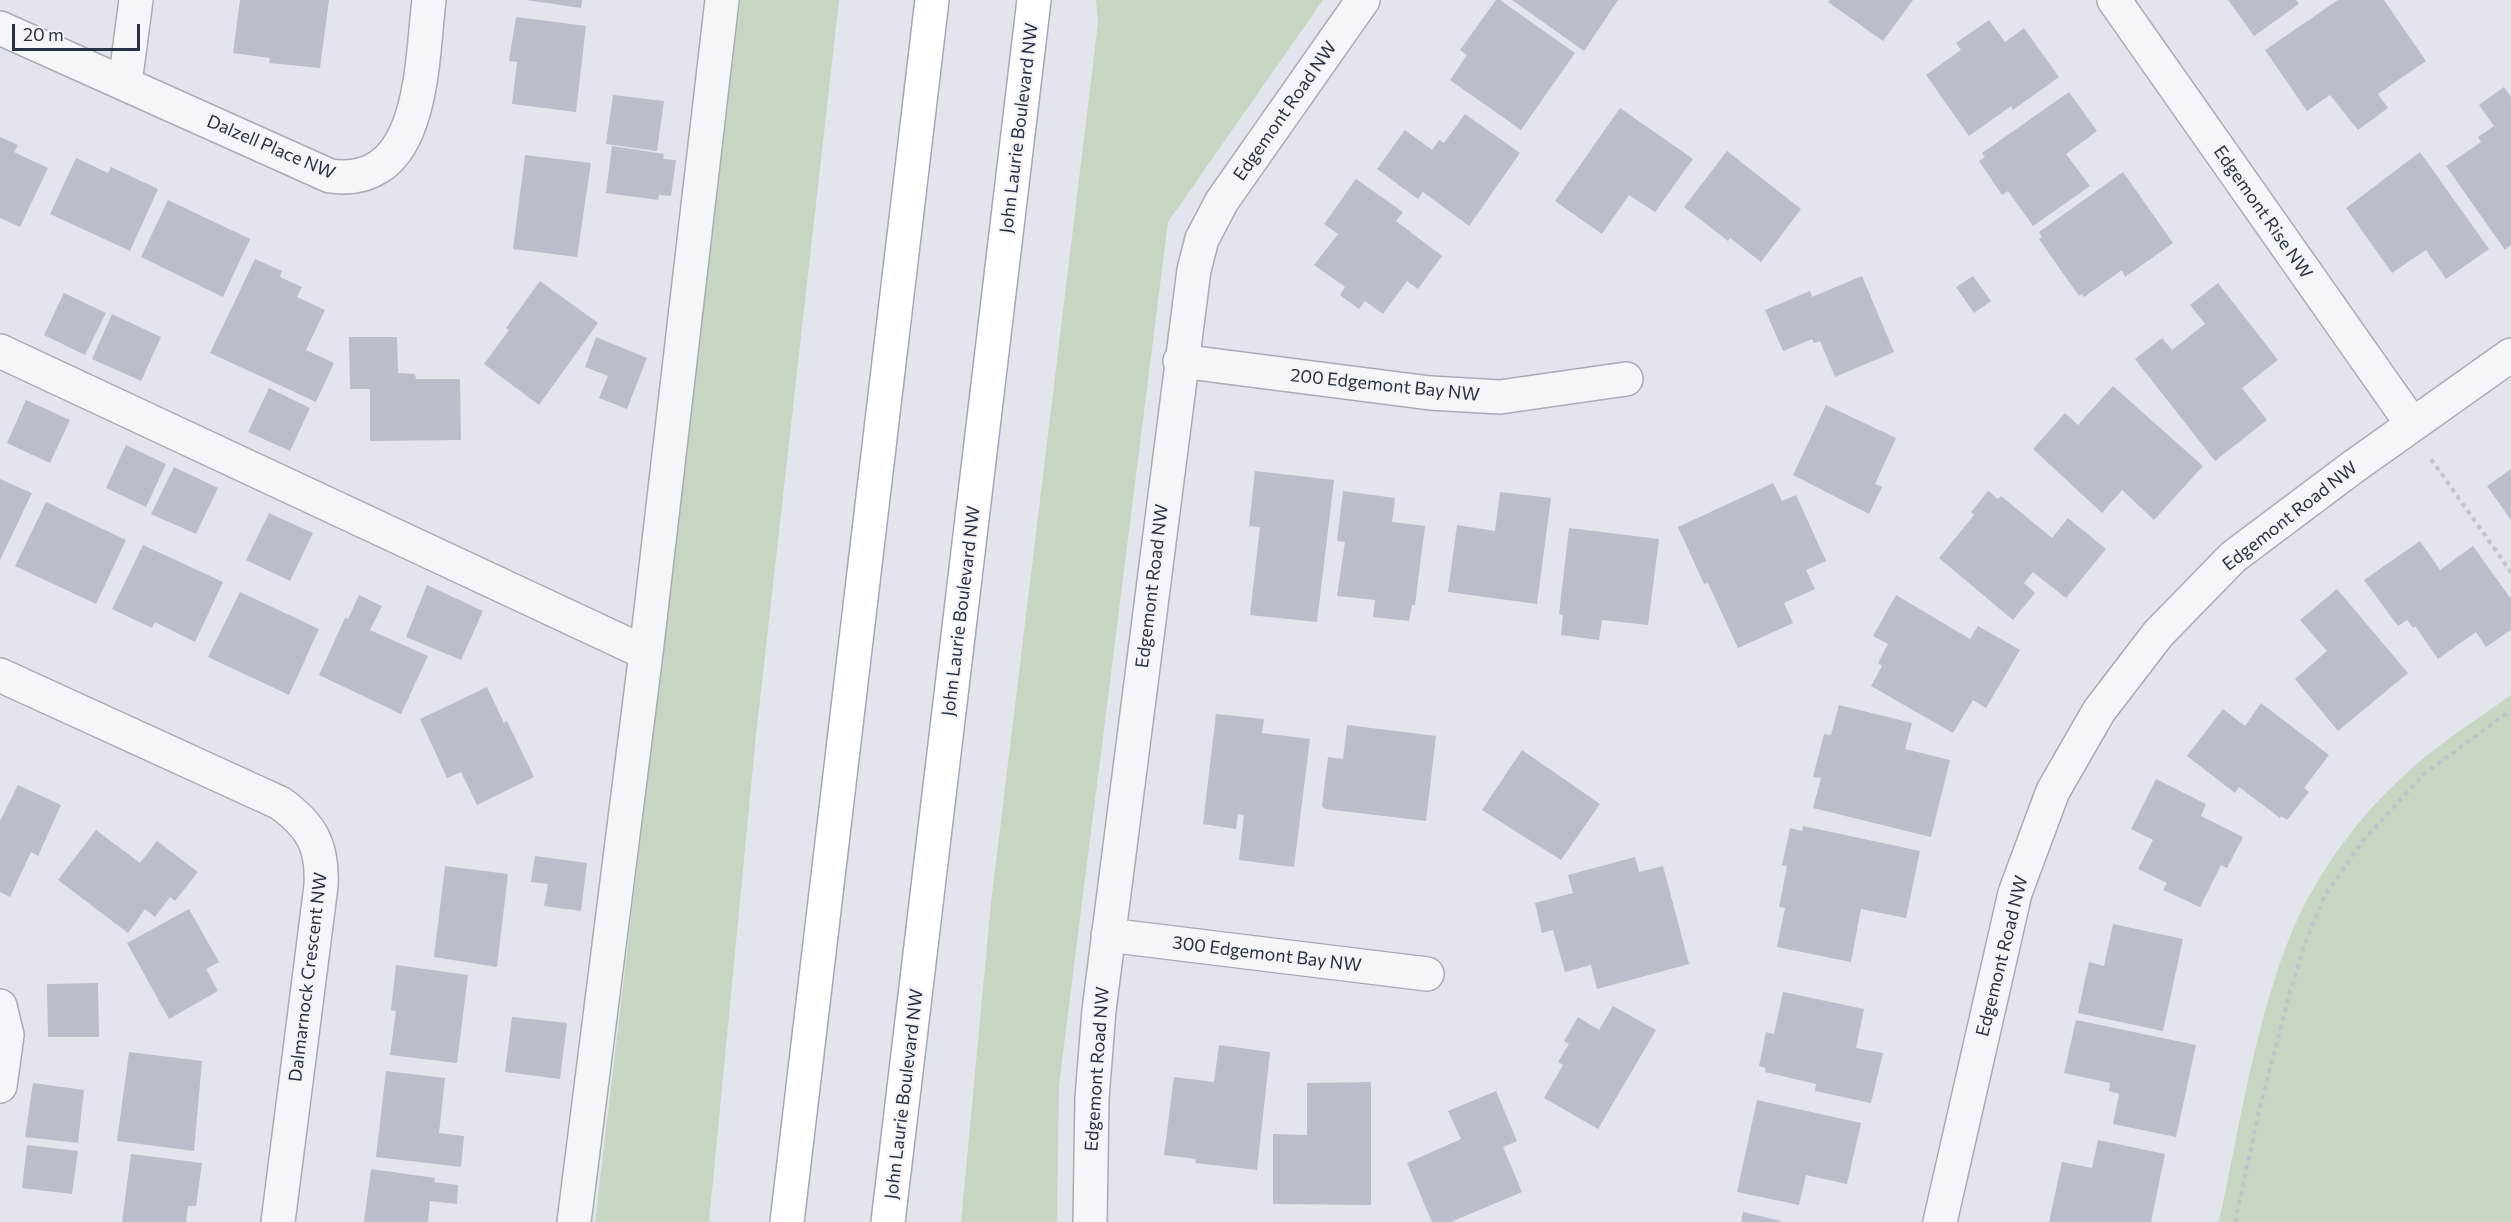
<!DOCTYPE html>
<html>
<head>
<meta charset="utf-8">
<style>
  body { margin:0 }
  #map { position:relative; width:2511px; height:1222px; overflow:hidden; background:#e2e5ec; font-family:Commissioner,sans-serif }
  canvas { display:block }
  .scale { position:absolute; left:12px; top:24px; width:128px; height:27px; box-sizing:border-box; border:3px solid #283245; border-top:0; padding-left:8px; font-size:18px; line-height:21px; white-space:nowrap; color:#283245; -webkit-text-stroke:4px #f2f4f8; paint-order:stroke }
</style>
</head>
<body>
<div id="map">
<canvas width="2511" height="1222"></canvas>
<div class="scale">20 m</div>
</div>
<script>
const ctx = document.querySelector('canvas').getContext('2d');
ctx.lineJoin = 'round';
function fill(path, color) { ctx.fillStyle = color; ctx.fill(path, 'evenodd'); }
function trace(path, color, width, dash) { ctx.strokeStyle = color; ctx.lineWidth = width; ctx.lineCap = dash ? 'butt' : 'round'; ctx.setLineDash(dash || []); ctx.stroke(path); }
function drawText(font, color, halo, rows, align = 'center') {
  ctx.font = font + ' Commissioner,sans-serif'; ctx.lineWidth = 4.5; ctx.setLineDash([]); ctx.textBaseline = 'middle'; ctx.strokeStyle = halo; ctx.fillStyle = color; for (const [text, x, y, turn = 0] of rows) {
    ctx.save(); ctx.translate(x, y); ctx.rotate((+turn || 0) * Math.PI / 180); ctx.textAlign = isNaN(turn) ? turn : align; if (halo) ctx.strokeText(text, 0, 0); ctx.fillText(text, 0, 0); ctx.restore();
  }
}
fill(new Path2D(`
  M740,0H839L756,735L709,1222H595Z
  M1096,0H1323L1168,222L1059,1085L1057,1222H961L991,903L1098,23Z
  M2511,695V1222H2219C2239,1130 2253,1033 2287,944C2310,884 2352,824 2399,780C2432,748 2473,722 2511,695Z`), '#c7d6c2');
fill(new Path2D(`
  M240,0H329L320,68L269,63L270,58L233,53Z
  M526,0H582L581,8Z
  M1496,0H1500L1575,53L1521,130L1450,80L1467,55L1460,50Z
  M1512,0H1618L1584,51Z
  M1830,0H1913L1883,41L1828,2Z
  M2228,0H2296L2299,4L2254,36Z
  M2338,0H2384L2426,61L2378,94L2388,108L2358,130L2330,95L2307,111L2265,50Z
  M516,17L586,26L576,112L512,104L517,62L509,61Z
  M1989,20L2005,42L2024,28L2059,77L2013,110L2011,106L1969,136L1926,75L1961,50L1956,43Z
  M2504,87L2511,97V245L2505,250L2446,166L2481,142L2478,137L2494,126L2479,105Z
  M2069,92L2097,131L2066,154L2090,186L2033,226L2008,191L2002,195L1979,161L1985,157L1982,153Z
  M613,95L664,101L657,151L606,144Z
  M1620,108L1693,159L1655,212L1629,195L1602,234L1555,201Z
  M1465,114L1520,153L1469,226L1423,192L1418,199L1377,169L1405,130L1432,150L1439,140L1444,143Z
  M0,137L18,145L14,152L48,168L20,227L0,218Z
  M612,146L664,154L663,159L676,160L671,196L659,195L658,200L606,193Z
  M1727,151L1801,209L1761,262L1730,238L1728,241L1684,207Z
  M2420,152L2489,249L2446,279L2426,250L2392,273L2346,208Z
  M525,155L591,163L577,257L513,249Z
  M76,158L108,173L111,167L158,189L130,251L50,214Z
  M2123,172L2173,243L2125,277L2122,270L2084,297L2082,294L2079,296L2039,239L2042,237L2039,232Z
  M1356,179L1403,212L1396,221L1442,256L1418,289L1407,281L1383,314L1365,301L1359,309L1340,295L1345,287L1314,265L1338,234L1324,224Z
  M168,200L250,239L223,297L141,257Z
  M255,259L282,271L280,277L302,287L297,297L325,310L306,350L334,363L316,402L210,353Z
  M1862,276L1894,352L1835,377L1820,341L1814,343L1812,339L1783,351L1765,310L1810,291L1812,297Z
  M1973,276L1991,301L1974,313L1956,287Z
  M540,281L598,323L539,405L484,364L509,330L506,328Z
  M2218,283L2278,360L2242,388L2267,420L2215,461L2135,359L2162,338L2172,350L2205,324L2190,305Z
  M64,293L106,313L85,355L44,335Z
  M112,314L161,337L141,381L92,359Z
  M349,337H397L398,373L415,374L416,379H460L461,440L370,441V389H350Z
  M596,337L647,358L627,409L599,398L608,376L585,367Z
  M2113,386L2203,466L2154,520L2122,490L2102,513L2033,449L2065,413L2078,425Z
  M269,388L310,408L290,451L248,432Z
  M26,400L70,420L50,463L7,443Z
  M1826,405L1896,438L1875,484L1882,487L1869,514L1793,475Z
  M126,445L166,464L146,507L106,488Z
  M174,467L218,488L196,534L151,514Z
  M2511,469V520L2487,486Z
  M1255,471L1334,480L1317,622L1250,615L1260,527L1249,526Z
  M0,479L32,493L0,560Z
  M1773,483L1782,501L1796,495L1826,561L1806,570L1815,589L1784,603L1793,623L1738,648L1708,583L1704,584L1678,527Z
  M1343,491L1395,498L1392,522L1425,526L1415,605H1412L1409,621L1373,617L1375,600L1337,596L1345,542L1337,541Z
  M1988,491L1998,499L2001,496L2052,538L2068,518L2106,549L2066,598L2033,572L2024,583L2035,593L2013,620L1939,558L1974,515L1971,512Z
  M1500,492L1551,498L1537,604L1448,592L1457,525L1495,531Z
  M46,502L126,540L96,604L15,566Z
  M269,513L313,533L290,581L246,560Z
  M1569,528L1659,539L1648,625L1602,620L1599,640L1561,635L1563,615L1559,614Z
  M2420,541L2440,570L2473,546L2511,599V630L2486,647L2476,632L2438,659L2415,626L2413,628L2407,620L2398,626L2364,580Z
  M143,545L223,582L195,642L155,622L152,628L112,609Z
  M427,585L483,611L461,660L406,637Z
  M2337,589L2408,673L2338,731L2295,679L2327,651L2300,620Z
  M240,592L319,629L289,695L208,657Z
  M359,595L382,606L370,630L428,656L401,714L319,675L345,618L348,619Z
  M1896,595L1970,639L1978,626L2020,650L1986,708L1973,700L1953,733L1871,686L1882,666L1878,663L1888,644L1873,636Z
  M487,687L504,723L507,721L534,777L477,805L461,772L447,778L420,719Z
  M2261,703L2329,755L2304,788L2309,792L2287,820L2281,816L2280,818L2239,787L2235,793L2187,756L2223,709L2245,726Z
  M1839,705L1912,723L1905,749L1950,760L1931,837L1813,808L1821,778L1813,777L1824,734L1831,735Z
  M1216,714L1264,719L1262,733L1310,739L1294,867L1239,860L1244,815L1238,814L1236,829L1203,824Z
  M1347,725L1436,736L1426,821L1325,809L1322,806L1328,757L1343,759Z
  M1522,750L1600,804L1561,860L1482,810Z
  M2156,779L2206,804L2201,816L2243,837L2227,868L2221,865L2200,907L2163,890L2167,883L2138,869L2153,840L2131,829Z
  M18,785L61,805L38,856L31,852L10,897L0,892V821Z
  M1803,826L1920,851L1906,918L1861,909L1851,962L1777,947L1785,908L1779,907L1787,866L1782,865L1790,828L1802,831Z
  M96,830L140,863L157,841L198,872L175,901L170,897L155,917L145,909L128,933L58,880Z
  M535,856L587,863L581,911L544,906L548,884L531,882Z
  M1635,857L1639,872L1663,866L1689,964L1597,989L1591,965L1565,972L1553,930L1542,933L1535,903L1573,893L1568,875Z
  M445,866L508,874L497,967L434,957Z
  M189,909L219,962L206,969L218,991L169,1019L127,943Z
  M2113,924L2183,939L2163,1031L2078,1013L2089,962L2104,966Z
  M396,965L468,975L457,1063L390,1055L396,1011L391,1010Z
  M98,983L99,1037H48L47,984Z
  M1783,992L1864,1009L1856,1048L1883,1053L1871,1103L1815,1091L1816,1084L1765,1072L1766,1068L1759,1066L1766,1032L1774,1034Z
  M1613,1006L1656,1030L1598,1129L1544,1098L1563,1065L1558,1062L1569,1044L1564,1041L1578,1017L1599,1030Z
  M512,1017L567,1023L560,1079L505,1072Z
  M2076,1020L2196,1045L2176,1137L2113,1124L2119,1094L2109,1091L2110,1083L2064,1073Z
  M1219,1045L1270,1052L1257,1170L1195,1163L1196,1159L1164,1155L1174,1077L1214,1082Z
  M129,1052L202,1061L194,1151L117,1141Z
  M386,1071L445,1078L439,1133L464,1136L461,1167L376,1157Z
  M1371,1082V1205L1273,1204V1134L1307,1135V1083Z
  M33,1083L84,1090L78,1143L25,1137Z
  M1496,1091L1517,1141L1503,1147L1522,1192L1451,1222H1432L1407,1163L1461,1139L1448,1111Z
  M1757,1100L1861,1123L1847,1184L1806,1175L1799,1205L1737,1192Z
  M2098,1140L2165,1154L2151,1222H2049L2062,1162L2092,1168Z
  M27,1145L78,1151L72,1194L22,1188Z
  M131,1154L202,1163L196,1206H188L186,1222H122Z
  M371,1169L435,1178L434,1182L458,1185L457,1204L430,1201L428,1222H364Z
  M1743,1212L1781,1221V1222H1741Z`), '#b8beca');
const minor = new Path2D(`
  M2114,0L2412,424
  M0,28L330,176C425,189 421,63 429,0
  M125,83L136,0
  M0,351L646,653
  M1180,361L1430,393L1500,397L1626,379
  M0,675L280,803C312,826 323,846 321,886L278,1222
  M1108,935L1427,974
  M0,1006L7,1035L0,1086
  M574,1222L646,653L722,0
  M1090,1222L1092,1098L1099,1010L1194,270L1202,239L1222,201L1363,0
  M1940,1222L2015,893L2053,791L2099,711L2158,634L2233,557L2353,467L2511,355`);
const major = new Path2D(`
  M787,1222L932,0
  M888,1222L1034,0`);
trace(minor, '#a6acb7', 36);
trace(major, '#9fa9b9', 36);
trace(new Path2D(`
  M2431,459L2511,572
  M2235,1222L2259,1111L2290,992L2304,946L2325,895L2363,841L2424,774L2511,710`), '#c0c3ca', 4, [4.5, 4.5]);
trace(minor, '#f5f6f9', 33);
trace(major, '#fff', 33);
drawText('18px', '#283245', '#f2f4f8', [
  ["Edgemont Road NW",1285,111,-55],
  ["John Laurie Boulevard NW",1019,128,-83],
  ["Dalzell Place NW",271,147,23],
  ["Edgemont Rise NW",2263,212,55],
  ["200 Edgemont Bay NW",1385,385,6],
  ["Edgemont Road NW",2290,516,-38],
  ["Edgemont Road NW",1152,586,-83],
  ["John Laurie Boulevard NW",961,611,-83],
  ["300 Edgemont Bay NW",1267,954,7],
  ["Edgemont Road NW",2002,956,-76],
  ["Dalmarnock Crescent NW",308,977,-83],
  ["Edgemont Road NW",1097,1069,-86],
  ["John Laurie Boulevard NW",904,1094,-83]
]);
</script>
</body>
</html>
